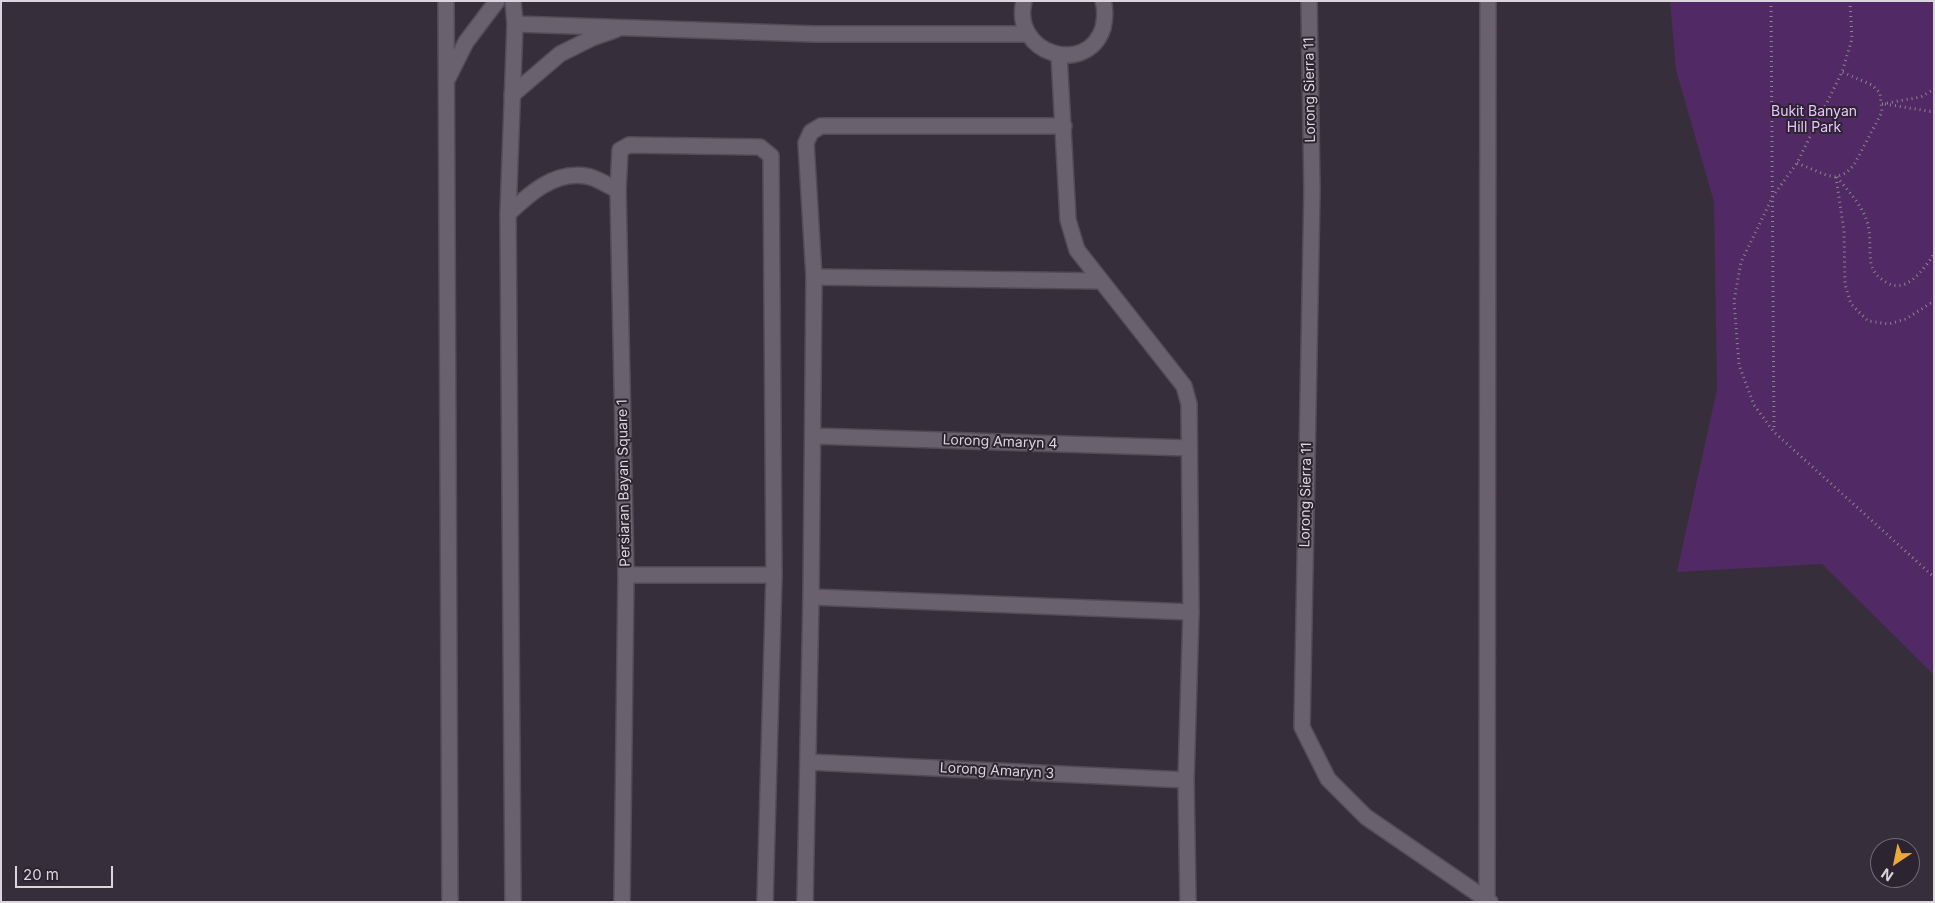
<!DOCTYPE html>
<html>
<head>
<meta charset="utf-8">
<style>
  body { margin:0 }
  #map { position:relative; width:1935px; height:903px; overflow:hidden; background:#362f3b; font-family:Inter,sans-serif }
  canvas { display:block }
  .frame { position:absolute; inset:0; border:2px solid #dbd6dd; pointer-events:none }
  .north { position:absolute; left:1870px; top:838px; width:50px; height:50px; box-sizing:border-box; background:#2c2531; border:1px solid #726c76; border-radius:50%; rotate:214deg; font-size:14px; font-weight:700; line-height:20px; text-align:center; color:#dbd6dd }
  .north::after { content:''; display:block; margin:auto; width:18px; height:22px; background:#eca93a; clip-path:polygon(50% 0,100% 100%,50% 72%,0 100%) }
  .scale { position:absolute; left:15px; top:866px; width:98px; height:22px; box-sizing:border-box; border:2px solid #dbd6dd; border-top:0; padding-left:6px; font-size:15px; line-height:18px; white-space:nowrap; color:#dbd6dd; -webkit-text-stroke:4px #2c2531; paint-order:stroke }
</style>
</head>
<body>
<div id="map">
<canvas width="1935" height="903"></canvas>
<div class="frame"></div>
<div class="north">N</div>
<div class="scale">20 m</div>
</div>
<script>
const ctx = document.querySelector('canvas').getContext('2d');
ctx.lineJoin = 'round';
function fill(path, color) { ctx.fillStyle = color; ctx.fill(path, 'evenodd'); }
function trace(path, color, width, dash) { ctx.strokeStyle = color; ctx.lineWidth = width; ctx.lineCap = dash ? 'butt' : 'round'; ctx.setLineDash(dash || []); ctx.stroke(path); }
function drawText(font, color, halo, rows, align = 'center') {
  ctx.font = font + ' Inter,sans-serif'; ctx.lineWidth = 4; ctx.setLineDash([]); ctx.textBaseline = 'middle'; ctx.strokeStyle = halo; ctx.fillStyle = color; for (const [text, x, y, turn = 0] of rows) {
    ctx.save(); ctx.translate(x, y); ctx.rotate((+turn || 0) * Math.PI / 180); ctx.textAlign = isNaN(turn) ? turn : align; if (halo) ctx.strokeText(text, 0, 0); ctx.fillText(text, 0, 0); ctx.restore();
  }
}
fill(new Path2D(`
  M1670,1H1934V675L1822,564L1677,572L1717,389L1714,202L1676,70Z`), '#512964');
const service = new Path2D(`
  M618,190L620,150L629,145L760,147L771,156L774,575L765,902
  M814,277L1100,281
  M626,575H774
  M811,597L1191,612`);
const minor = new Path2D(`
  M1024,1C1011,54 1087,77 1103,28C1105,19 1106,10 1103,1
  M1309,1L1312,191L1302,727L1328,779L1366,817L1490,902
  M515,24L814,34H1027
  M1059,55L1068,220L1077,250L1184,386L1189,404L1191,612L1186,780L1188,902
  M512,95L560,54L592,38L615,30
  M508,214C529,194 554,171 586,176C596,177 608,186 618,190L626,575L622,902
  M813,436L1188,448
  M808,762L1186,780
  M1487,900L1488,1
  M805,902L811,597L814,277L806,143L811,132L821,126H1064`);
const tertiary = new Path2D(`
  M446,1L450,902
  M513,1L515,24L508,214L513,902
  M448,78L466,42L497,1`);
trace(service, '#534c56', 18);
trace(minor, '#534c56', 18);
trace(tertiary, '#534c56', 18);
trace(new Path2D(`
  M1771,1L1774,431
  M1850,1L1852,39L1842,72L1797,163L1773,196L1741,262L1734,301L1739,365L1754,405L1774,432L1934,577
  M1882,104L1921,97L1934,89
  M1885,104L1934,112
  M1797,163L1826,175L1836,177L1846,173L1854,165L1882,112L1880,93L1872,85L1842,72
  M1836,177L1844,231L1845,284L1851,304L1868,321L1889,324L1906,319L1934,301
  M1837,177C1848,191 1864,207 1868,225C1871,237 1869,251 1871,263C1873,272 1877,276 1884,281C1906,296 1923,270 1934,254`), '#8b858f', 3, [1, 4]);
trace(service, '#6a616f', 15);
trace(minor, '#6a616f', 15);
trace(tertiary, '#6a616f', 15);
drawText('14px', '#dbd6dd', '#2c2531', [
  ["Lorong Sierra 11",1310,90,-91],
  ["Lorong Amaryn 4",1000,442,2],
  ["Persiaran Bayan Square 1",624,483,-91],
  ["Lorong Sierra 11",1306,495,-89],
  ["Lorong Amaryn 3",997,771,3]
]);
drawText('14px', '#e9c2fd', '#2c2531', [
  ["Bukit Banyan",1814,112],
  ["Hill Park",1814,128]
]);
</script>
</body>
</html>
